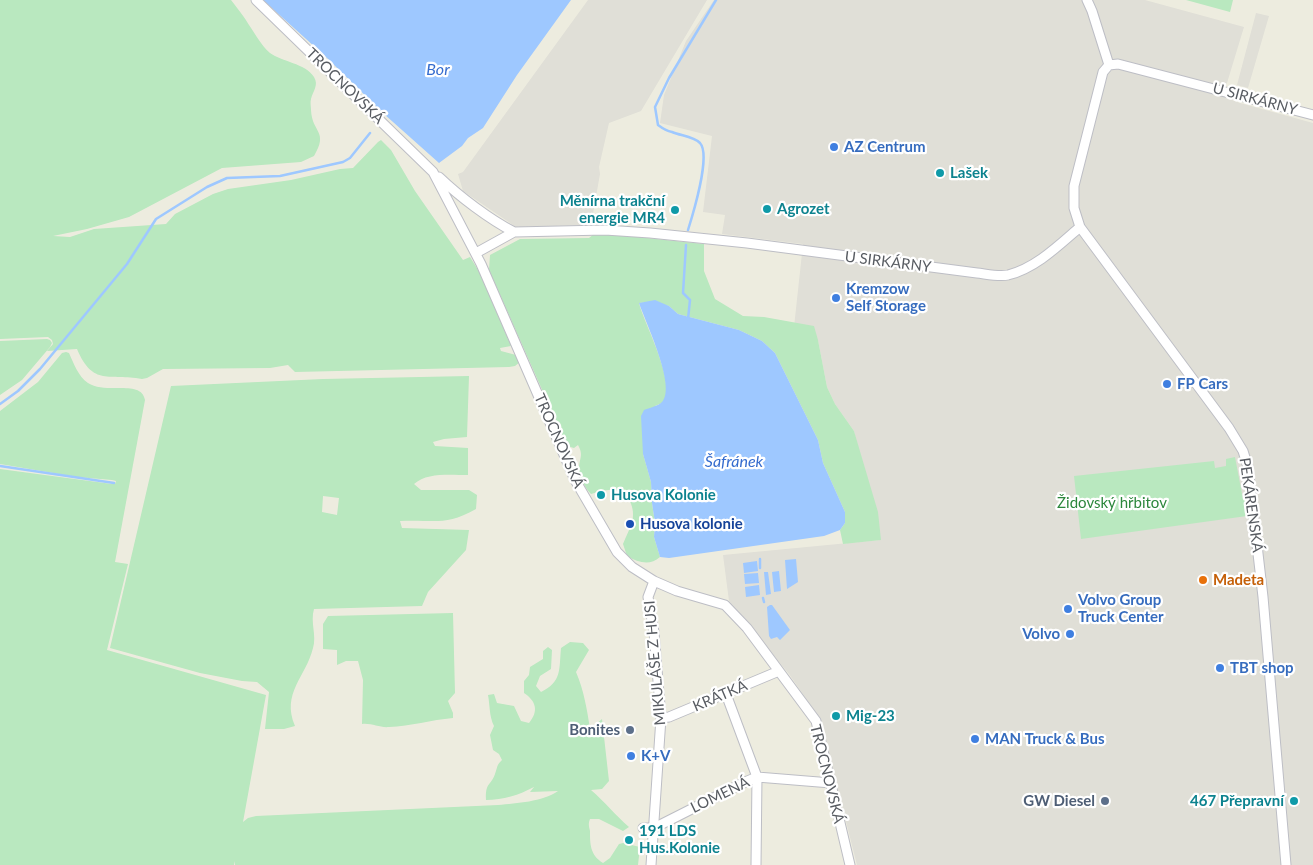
<!DOCTYPE html>
<html>
<head>
<meta charset="utf-8">
<style>
  body { margin:0 }
  canvas { display:block; background:#edecdf }
</style>
</head>
<body>
<canvas width="1313" height="865"></canvas>
<script>
const ctx = document.querySelector('canvas').getContext('2d');
ctx.lineJoin = 'round';
function fill(path, color) { ctx.fillStyle = color; ctx.fill(path, 'evenodd'); }
function trace(path, color, width, dash) { ctx.strokeStyle = color; ctx.lineWidth = width; ctx.lineCap = dash ? 'butt' : 'round'; ctx.setLineDash(dash || []); ctx.stroke(path); }
function drawText(font, color, halo, rows, align = 'center') {
  ctx.font = font + ' Lato,sans-serif'; ctx.lineWidth = 4.5; ctx.setLineDash([]); ctx.textBaseline = 'middle'; ctx.strokeStyle = halo; ctx.fillStyle = color; for (const [text, x, y, turn = 0] of rows) {
    ctx.save(); ctx.translate(x, y); ctx.rotate((+turn || 0) * Math.PI / 180); ctx.textAlign = isNaN(turn) ? turn : align; if (halo) ctx.strokeText(text, 0, 0); ctx.fillText(text, 0, 0); ctx.restore();
  }
}
fill(new Path2D(`
  M588,0H707L641,111L609,123L599,167L600,174L591,225L516,227L463,191L458,174L463,172Z
  M714,0H1145L1244,27L1227,83L1216,94L1240,103L1313,123V865H857L820,719L789,674L729,601L723,555L880,540L854,431L835,404L827,387L818,340L794,327L803,244L722,234L725,215L703,212L712,136L660,123L664,95L686,41Z
  M1256,13L1269,16L1248,88L1237,85Z`), '#e0dfd7');
fill(new Path2D(`
  M0,0H231C237,8 244,16 249,25C256,35 261,45 270,53C282,62 305,63 314,77C319,85 313,91 311,99C310,102 311,107 311,110C312,133 329,131 314,156L301,162L222,168L129,217L87,229L53,236L70,237L94,229L166,224L175,214L213,194L228,189L291,180L340,169L353,168L378,142L381,140L391,150L415,191L463,260L470,257L480,273L511,346L500,348L501,351L516,355L520,362L515,366L509,367L295,372L288,365L270,368L163,369L147,378L142,379C109,373 93,387 77,349L47,351L53,344L52,340L48,337L0,339Z
  M1186,0H1233L1230,12Z
  M594,234L618,235L704,244V271L715,299L743,316L764,317L814,326L818,340L827,387L835,404L854,431L878,512L881,540L843,544L840,530L845,523V512L823,463L818,440L775,353L762,341L739,330L678,314L669,306L652,302L639,303C643,321 679,387 662,403C660,404 657,405 655,406L643,454L651,482L652,503L655,523L654,537L660,557C650,566 639,563 627,556L623,544C626,536 630,529 632,522C636,509 629,492 615,490C607,489 599,492 591,494C585,488 579,477 579,469C579,458 584,456 578,445L574,448L567,446L489,270L490,255L520,239L589,238Z
  M47,339L50,340L52,343L50,347L22,380L0,395V341Z
  M66,352L69,353C74,364 78,376 88,383C106,395 141,379 145,400L115,562L128,564L107,650L266,695L243,822L248,818L256,816L498,805C517,803 542,802 558,791L530,792L534,787C519,795 503,800 486,800C485,782 491,786 495,774C498,766 496,766 502,760L499,754L493,750L490,735L494,726C489,716 490,705 488,695L494,694L497,703L514,706L521,721L529,723C539,711 536,701 524,693V681L529,675L530,667L543,659V651L548,647L552,650L551,669L540,676L536,686L541,692C562,682 559,669 561,648L570,642L583,643L589,650L576,672C584,691 587,709 590,729L602,719L609,781L602,789L591,790C605,802 615,815 629,827L623,831L599,819H590C588,824 589,826 590,831C590,844 590,855 603,863L610,858L619,844L623,843L640,847L638,865H235V861L234,865H0V469L112,484H115L116,481L112,480L77,477L0,464V411L38,382L62,353Z
  M469,376L467,437L444,439L433,442L435,446L468,448V475C451,475 427,472 414,484L421,490H469L477,495L476,509C444,527 433,519 400,521L402,528L469,530L466,550L428,592L422,606L314,609C310,622 317,636 313,648C306,677 281,693 295,726L284,729H265L269,692L257,682L242,681L200,673L110,648L171,386L323,379ZM323,496L339,498L337,515L322,512Z
  M1235,457L1243,499L1245,500L1247,516L1081,539L1074,476L1214,461L1215,468L1226,466V459Z
  M453,613L455,693L448,701L453,713V718C431,720 411,726 389,727C380,728 372,723 362,724L363,680L358,661H346L337,665V650L323,649V624L328,616Z`), '#b9e8bf');
fill(new Path2D(`
  M263,0H571L517,75L483,128L468,138L462,146L439,163L384,114L327,58Z
  M655,300L669,306L678,314L739,330L762,341L775,353L818,440L823,463L845,512V523L840,530L824,536L669,558L660,557L654,537L655,523L652,503L651,482L643,454L641,416L644,410C649,408 658,406 662,402C677,387 645,321 639,303Z
  M796,559L798,582L787,589L785,560Z
  M757,561L758,571L744,573L743,563Z
  M779,571L781,591L774,592L772,572Z
  M764,572H768L771,594L766,595Z
  M758,573L759,583L745,584L744,574Z
  M759,585L760,595L746,597L745,587Z
  M770,605H772L790,630L780,640L777,637L771,639L769,636L767,607Z`), '#9ec8ff');
trace(new Path2D(`
  M688,230C693,214 711,155 700,143C693,136 681,136 672,132C667,131 662,128 658,125L655,107L669,78L716,0
  M686,245L683,293L690,300L688,319
  M0,404L18,391L40,369L127,264L156,219L207,187L227,178L280,176L343,162L350,158L370,133
  M0,466L114,483
  M760,568V559
  M763,598L764,602`), '#9ec8ff', 2.5);
const minor = new Path2D(`
  M256,0L433,172L481,264L575,480L617,552L632,567L654,581L677,591L725,605L747,628L816,721L850,865
  M1087,0L1092,11L1109,65
  M439,177C460,197 489,219 514,232L605,230L650,233L747,243L977,273C986,274 999,277 1008,275C1036,268 1059,245 1080,227
  M476,253L514,232
  M726,694L757,777L756,865
  M661,718L669,717L779,671
  M643,828H654L745,782L757,777L831,783
  M651,865L661,718L654,632L648,597L654,581
  M1286,865L1263,597L1248,467L1243,451L1229,428L1080,227L1074,208V186L1103,72L1109,65L1118,64L1313,115`);
trace(minor, '#bdbec5', 11);
trace(minor, '#fff', 9);
for (const [x, y, r, color] of [
  [834,147,5,"#3f7fe0"],
  [940,173,5,"#0f9aa8"],
  [767,209,5,"#0f9aa8"],
  [675,210,5,"#0f9aa8"],
  [836,298,5,"#3f7fe0"],
  [1167,384,5,"#3f7fe0"],
  [601,495,5,"#0f9aa8"],
  [630,524,5,"#1a4fb4"],
  [1203,580,5,"#e8710a"],
  [1068,609,5,"#3f7fe0"],
  [1070,634,5,"#3f7fe0"],
  [1220,668,5,"#3f7fe0"],
  [836,716,5,"#0f9aa8"],
  [630,730,5,"#5c6f8a"],
  [975,739,5,"#3f7fe0"],
  [631,756,5,"#3f7fe0"],
  [1105,801,5,"#5c6f8a"],
  [1294,801,5,"#0f9aa8"],
  [629,840,5,"#0f9aa8"]
]) { const dot = new Path2D(); dot.arc(x, y, r, 0, 2 * Math.PI); ctx.fillStyle = color; ctx.fill(dot); trace(dot, '#fff', 2); }
drawText('15px', '#585c62', '#fff', [
  ["TROCNOVSKÁ",345,86,44],
  ["U SIRKÁRNY",1255,99,15],
  ["U SIRKÁRNY",888,262,7],
  ["TROCNOVSKÁ",559,441,66],
  ["PEKÁRENSKÁ",1251,505,82],
  ["MIKULÁŠE Z HUSI",655,663,-95],
  ["KRÁTKÁ",720,696,-23],
  ["TROCNOVSKÁ",827,774,76],
  ["LOMENÁ",720,795,-26]
]);
drawText('bold 15px', '#366cbe', '#fff', [
  ["AZ Centrum",844,147],
  ["Kremzow",846,289],
  ["Self Storage",846,306],
  ["FP Cars",1177,384],
  ["Volvo Group",1078,600],
  ["Truck Center",1078,617],
  ["Volvo",1060,634,"right"],
  ["TBT shop",1230,668],
  ["MAN Truck & Bus",985,739],
  ["K+V",641,756]
], 'left');
drawText('bold 15px', '#0d838f', '#fff', [
  ["Lašek",950,173],
  ["Měnírna trakční",665,201,"right"],
  ["energie MR4",665,218,"right"],
  ["Agrozet",777,209],
  ["Husova Kolonie",611,495],
  ["Mig-23",846,716],
  ["467 Přepravní",1284,801,"right"],
  ["191 LDS",639,831],
  ["Hus.Kolonie",639,848]
], 'left');
drawText('15px', '#2c873c', '#fff', [
  ["Židovský hřbitov",1112,503]
]);
drawText('bold 15px', '#164399', '#fff', [
  ["Husova kolonie",640,524]
], 'left');
drawText('bold 15px', '#c56008', '#fff', [
  ["Madeta",1213,580]
], 'left');
drawText('bold 15px', '#4e5e75', '#fff', [
  ["Bonites",620,730],
  ["GW Diesel",1095,801]
], 'right');
drawText('italic 16px', '#356cce', '#fff', [
  ["Bor",438,70],
  ["Šafránek",734,462]
]);
</script>
</body>
</html>
